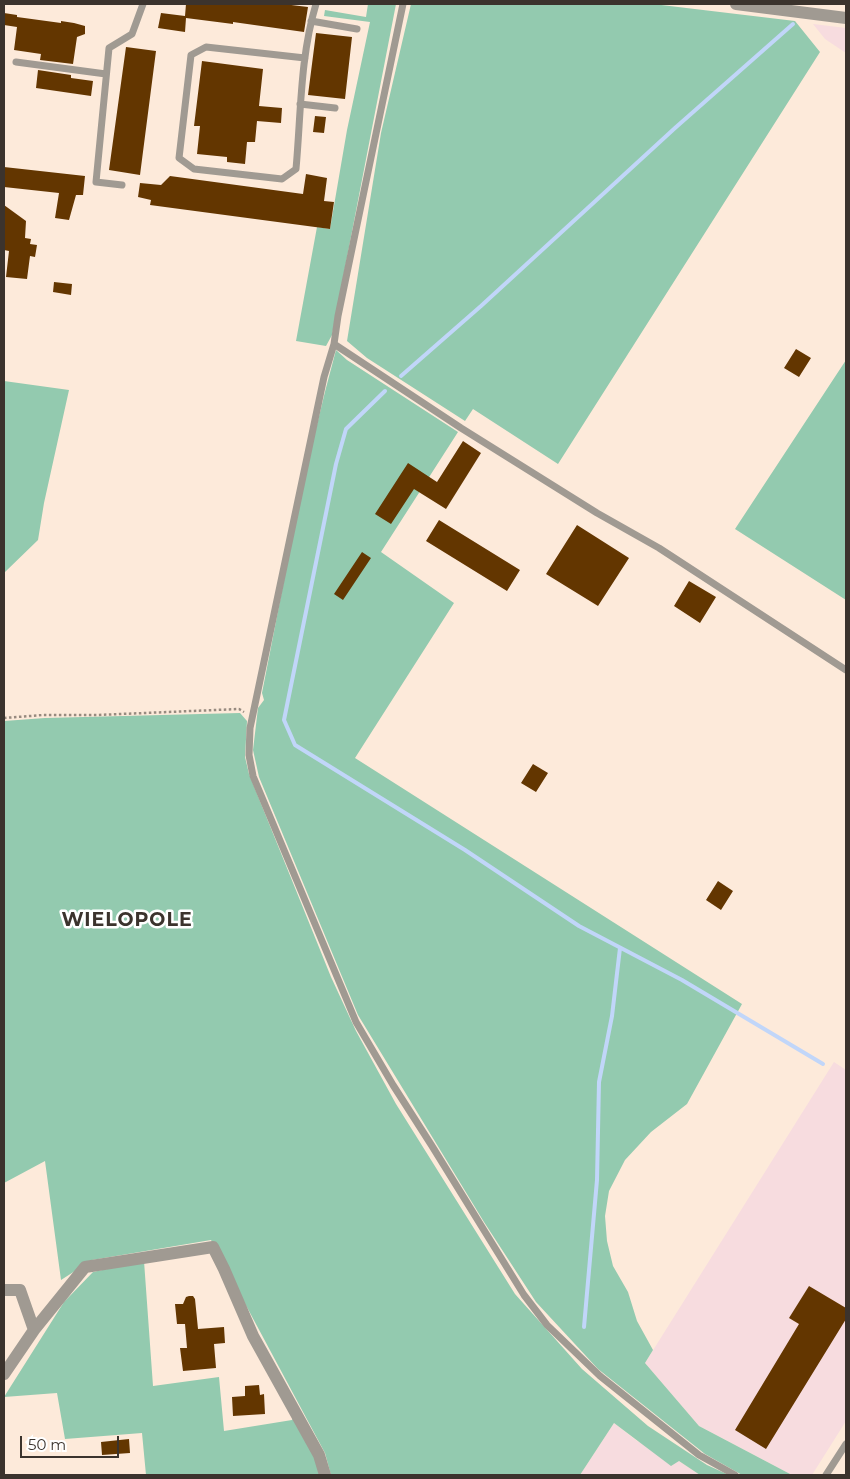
<!DOCTYPE html>
<html>
<head>
<meta charset="utf-8">
<style>
  body { margin:0 }
  #map { position:relative; width:850px; height:1479px; overflow:hidden; background:#fdeada; font-family:Montserrat,sans-serif }
  canvas { display:block }
  .frame { position:absolute; inset:0; border:5px solid #3b332d; pointer-events:none }
  .scale { position:absolute; left:20px; top:1436px; width:99px; height:22px; box-sizing:border-box; border:2px solid #3b332d; border-top:0; padding-left:6px; font-size:15px; line-height:18px; white-space:nowrap; color:#3b332d; -webkit-text-stroke:4px #fff; paint-order:stroke }
</style>
</head>
<body>
<div id="map">
<canvas width="850" height="1479"></canvas>
<div class="frame"></div>
<div class="scale">50 m</div>
</div>
<script>
const ctx = document.querySelector('canvas').getContext('2d');
ctx.lineJoin = 'round';
function fill(path, color) { ctx.fillStyle = color; ctx.fill(path, 'evenodd'); }
function trace(path, color, width, dash) { ctx.strokeStyle = color; ctx.lineWidth = width; ctx.lineCap = dash ? 'butt' : 'round'; ctx.setLineDash(dash || []); ctx.stroke(path); }
function drawText(font, color, halo, rows, align = 'center') {
  ctx.font = font + ' Montserrat,sans-serif'; ctx.lineWidth = 5; ctx.setLineDash([]); ctx.textBaseline = 'middle'; ctx.strokeStyle = halo; ctx.fillStyle = color; for (const [text, x, y, turn = 0] of rows) {
    ctx.save(); ctx.translate(x, y); ctx.rotate((+turn || 0) * Math.PI / 180); ctx.textAlign = isNaN(turn) ? turn : align; if (halo) ctx.strokeText(text, 0, 0); ctx.fillText(text, 0, 0); ctx.restore();
  }
}
fill(new Path2D(`
  M813,24L846,28V53L825,39Z
  M834,1062L846,1070V1421L812,1475H792L699,1426L645,1363Z
  M614,1423L637,1441L679,1461L700,1475H580Z`), '#f7dcdf');
fill(new Path2D(`
  M368,4H396L332,335L326,346L296,341L317,227L330,229L347,130L370,22L324,16L325,10L366,17Z
  M411,4H653L795,21L820,52L558,464L473,409L465,421L367,358L347,341L381,133Z
  M336,350L347,360L458,432L381,552L454,603L355,758L742,1004L687,1104L651,1132L625,1160L609,1191L605,1216L607,1241L613,1266L628,1292L637,1321L653,1350L645,1363L699,1426L792,1475H742L705,1454L598,1369L536,1302L484,1222L358,1015L259,777L253,750L258,708L264,700L262,693C285,578 305,462 336,350Z
  M846,360V600L735,529Z
  M4,381L69,390L44,503L38,540L4,573Z
  M240,713L247,721L245,757L249,774L331,977L356,1031L396,1104L515,1294L582,1369L648,1426L707,1465L729,1475H700L679,1461L671,1466L614,1423L580,1475H331L325,1453L211,1240L92,1260L61,1280L45,1161L4,1183V721L45,718Z
  M144,1261L153,1386L219,1377L224,1431L292,1420L294,1416L315,1454L321,1475H146L142,1433L65,1439L57,1393L4,1397L64,1302L93,1272Z`), '#93caaf');
trace(new Path2D(`
  M401,376L481,306L675,128L793,24
  M385,391L346,429L336,464L284,720L295,745L465,850L579,926L682,980L823,1064
  M584,1327L597,1180L599,1082L612,1016L620,948`), '#c1d6f9', 4);
fill(new Path2D(`
  M186,4H283L308,7L304,32L233,22V24L186,18L185,32L158,28L161,13L185,16Z
  M4,13L17,15V17L61,23V21L74,23L85,26V34L77,37L73,64L40,60L41,54L14,50L17,27L4,25Z
  M316,33L352,37L345,99L308,95Z
  M126,47L156,51L140,175L109,170Z
  M202,61L263,69L259,106L282,108L281,123L257,121L255,142H247L245,164L227,162V157L197,154L200,126H194Z
  M38,70L71,75V78L93,81L91,96L36,88Z
  M315,116L326,117L324,133L313,132Z
  M4,167L85,176L83,195H76L69,220L55,218L59,193L4,187Z
  M306,174L327,178L324,201L334,202L330,229L150,205L151,200L138,197L140,183L161,185L170,176L303,194Z
  M4,205L26,221L25,238L31,239L30,244L37,245L35,257L30,256L27,279L6,277L9,251L4,250Z
  M54,282L72,284L71,295L53,292Z
  M796,349L811,358L799,377L784,368Z
  M463,441L481,453L446,509L414,489L391,524L375,514L408,463L437,482Z
  M439,520L520,570L507,591L426,541Z
  M577,525L629,558L598,606L546,574Z
  M362,552L371,558L343,600L334,594Z
  M689,581L716,597L700,623L674,606Z
  M533,764L548,773L536,792L521,783Z
  M718,881L733,891L721,910L706,900Z
  M809,1286L846,1308V1319L766,1449L735,1430L799,1324L789,1318Z
  M189,1296H193L195,1299L198,1329L224,1327L225,1343L214,1344L216,1368L183,1371L180,1348H187L185,1324H177L175,1304H183L186,1297Z
  M259,1385L260,1395L264,1394L265,1414L233,1416L232,1397L245,1396V1386Z
  M129,1439L130,1453L102,1455L101,1442Z`), '#633600');
trace(new Path2D(`
  M4,718L43,715H97L239,709L244,712`), '#978a7f', 2.5, [2.5, 2.5]);
trace(new Path2D(`
  M403,4L338,316L334,344L461,428L597,513L659,548L846,670
  M311,21L357,29
  M305,58L206,47L191,55L179,158L194,169L282,179L296,169C301,114 300,57 316,4
  M16,62L106,74
  M300,104L335,108
  M122,185L96,182L109,48L132,34L143,4
  M334,344L324,377L250,728L249,755L253,776L356,1022L393,1085L432,1146L524,1295L547,1325L600,1376L699,1455L735,1475
  M826,1475L846,1444`), '#a09a92', 7);
trace(new Path2D(`
  M736,4L846,18
  M4,1290H20L34,1330L4,1374
  M34,1330L85,1267L213,1247L224,1269L253,1336L319,1455L325,1475`), '#a09a92', 12);
ctx.letterSpacing = '1px';
drawText('bold 19px', '#3b332d', '#fff', [
  ["WIELOPOLE",127,920]
]);
ctx.letterSpacing = '0px';
</script>
</body>
</html>
